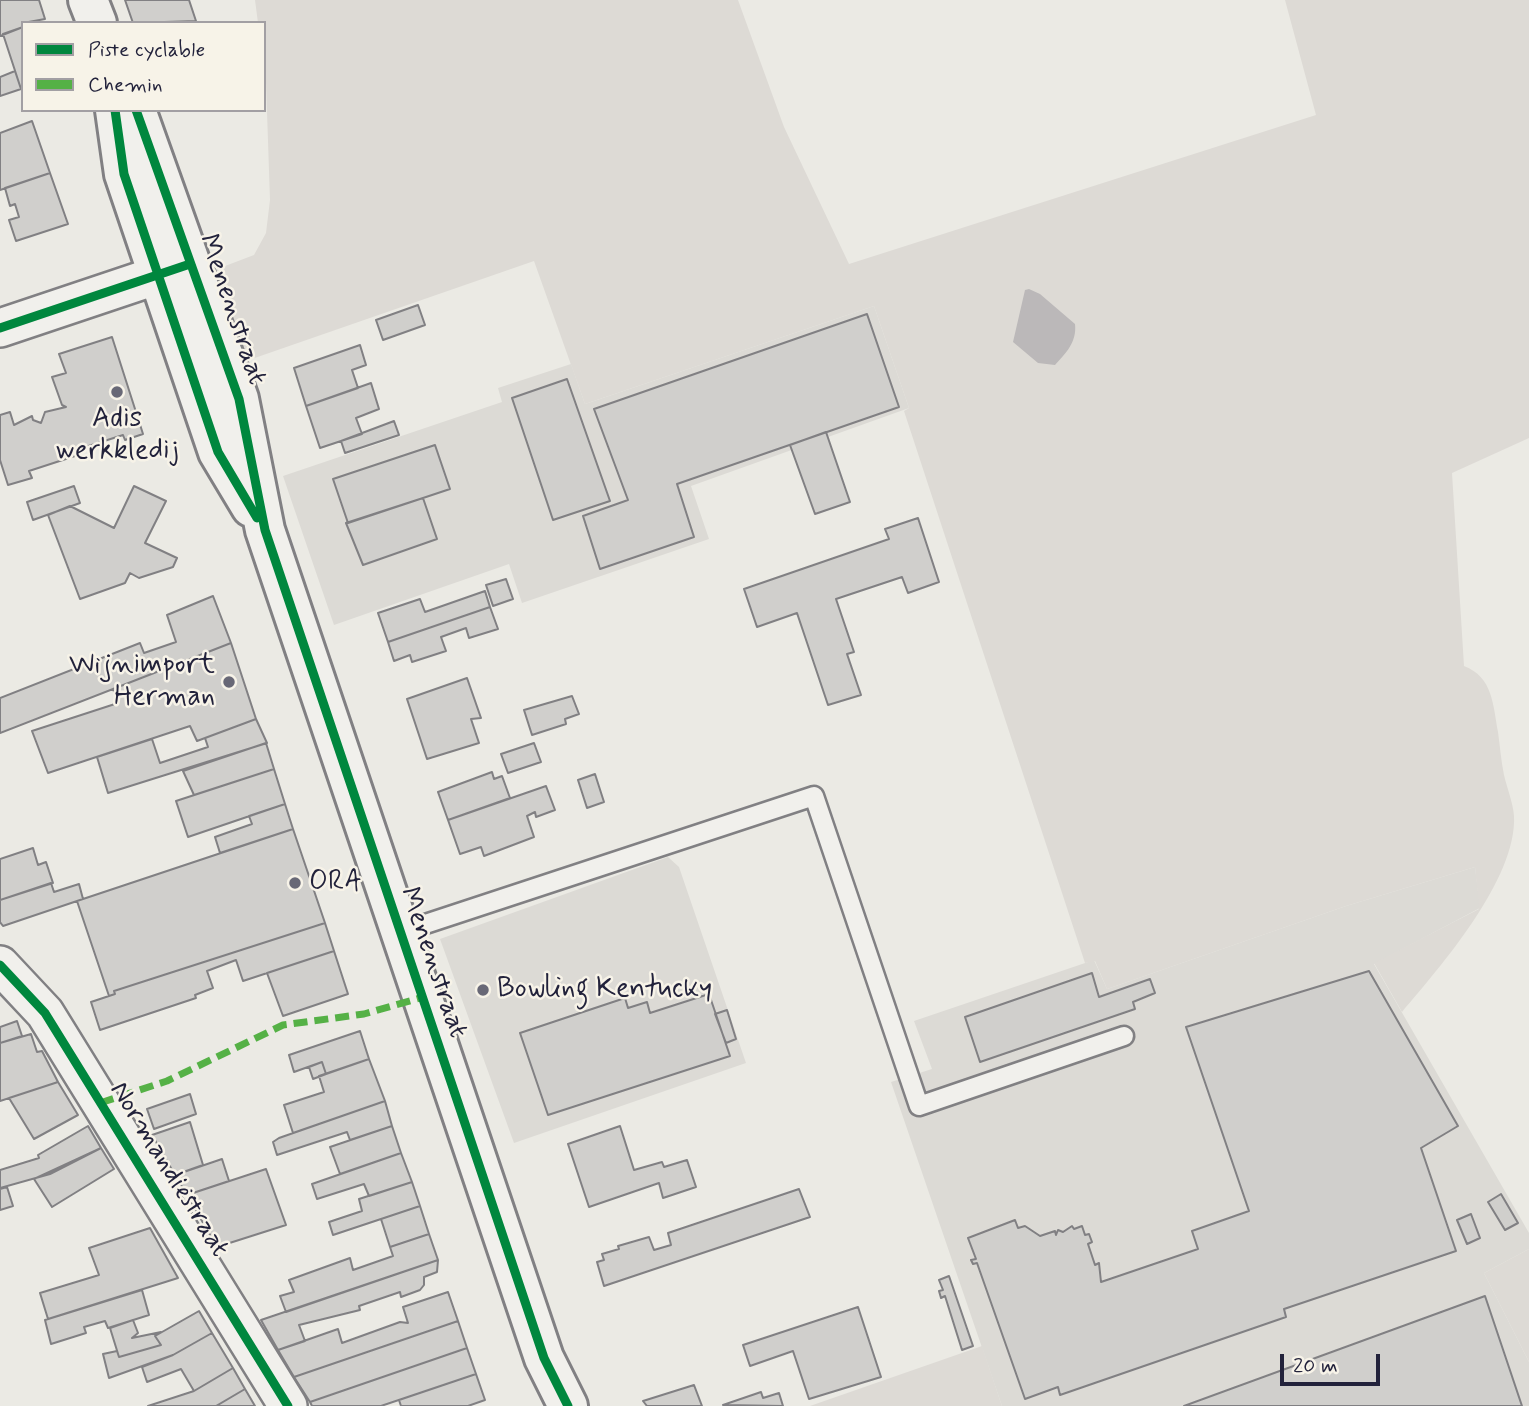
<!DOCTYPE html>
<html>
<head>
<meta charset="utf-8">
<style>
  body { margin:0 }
  #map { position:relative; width:1529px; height:1406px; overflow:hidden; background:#ebeae4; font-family:Mynerve,sans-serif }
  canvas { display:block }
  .legend { position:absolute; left:21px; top:21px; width:245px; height:91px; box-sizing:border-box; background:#f7f3e8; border:2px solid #a29fa3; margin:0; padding:9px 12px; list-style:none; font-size:21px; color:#22223b }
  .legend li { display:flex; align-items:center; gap:14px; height:35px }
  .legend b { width:35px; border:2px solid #a29fa3 }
  .scale { position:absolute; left:1280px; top:1354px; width:100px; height:32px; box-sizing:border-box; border:4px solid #22223b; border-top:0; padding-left:9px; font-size:21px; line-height:24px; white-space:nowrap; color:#22223b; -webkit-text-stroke:5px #f7f3e8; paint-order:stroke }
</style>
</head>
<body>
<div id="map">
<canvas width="1529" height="1406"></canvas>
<ul class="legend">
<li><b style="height:9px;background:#00873e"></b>Piste cyclable</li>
<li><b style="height:9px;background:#55b146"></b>Chemin</li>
</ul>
<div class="scale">20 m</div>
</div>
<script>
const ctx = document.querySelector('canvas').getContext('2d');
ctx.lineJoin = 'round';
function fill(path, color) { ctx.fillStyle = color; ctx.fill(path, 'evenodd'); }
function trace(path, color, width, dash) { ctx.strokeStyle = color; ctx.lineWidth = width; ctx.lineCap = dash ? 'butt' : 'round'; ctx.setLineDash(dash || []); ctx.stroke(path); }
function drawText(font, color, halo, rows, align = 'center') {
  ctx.font = font + ' Mynerve,sans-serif'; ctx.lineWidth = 5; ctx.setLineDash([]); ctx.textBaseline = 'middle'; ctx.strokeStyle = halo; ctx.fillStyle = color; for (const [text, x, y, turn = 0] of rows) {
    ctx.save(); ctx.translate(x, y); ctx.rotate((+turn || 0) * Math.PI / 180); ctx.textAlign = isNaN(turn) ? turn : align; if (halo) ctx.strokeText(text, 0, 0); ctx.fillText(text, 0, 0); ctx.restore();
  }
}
fill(new Path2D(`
  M874,306L909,408L691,486L709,539L522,603L509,564L334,625L283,476L502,402L498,388L571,364L585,404Z
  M668,857L679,867L746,1063L514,1143L440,939Z
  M1475,867L1480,908L1374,964L1529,1233V1249L1484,1273L1529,1362V1406H1002L891,1082L932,1069L914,1021L1094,960L1107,989L1346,906Z`), '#dcdad5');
fill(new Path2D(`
  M255,0H738L784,127L849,264L1316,115L1285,0H1529V438L1452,473L1464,666C1493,677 1493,705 1498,732C1500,746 1501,761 1504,775C1507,788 1513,803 1514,816C1517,879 1441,966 1402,1012L1374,963L1479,909L1475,867L1346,906L1107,989L1095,961L1085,963L904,411L909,408L874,306L585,404L534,261L246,361L212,271L254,255L266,233L270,200L264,23H258Z
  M1529,1249V1362L1484,1273Z
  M982,1346L1002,1406H810Z`), '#dddad5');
fill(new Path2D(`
  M1029,289L1040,294L1075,324C1077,342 1066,353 1055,365L1038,363L1013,342L1025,290Z`), '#bbb8b9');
const building = new Path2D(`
  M0,0H39L45,19L23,23V27L0,36Z
  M125,0H189L196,21L133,23Z
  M23,27V89H21L3,34Z
  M15,71L21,89L0,96V77Z
  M32,121L50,173L0,190V133Z
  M50,173L68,224L16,241L9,220L19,217L15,204L10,206L5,188Z
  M418,305L425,325L383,340L376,320Z
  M867,314L899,407L677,484L694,537L600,569L583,516L628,500L594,409Z
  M112,337L143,434L125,440L123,435L73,451L75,456L29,471L32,478L8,485L0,460V415L10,412L14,425L32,416L33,420L41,423L45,412L66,407L62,405L52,377L66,373L59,354Z
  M360,345L366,365L352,370L358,388L306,406L294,368Z
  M567,379L610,501L553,520L512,398Z
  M371,383L379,409L356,418L362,434L320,448L306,406Z
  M394,421L399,435L345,453L341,441Z
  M826,432L850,502L815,514L790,445Z
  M435,445L450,489L348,523L333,479Z
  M74,486L80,503L33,520L27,502Z
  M134,486L166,501L145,543L177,558L173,567L139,578L130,573L125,583L80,599L48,515L70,506L114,528Z
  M423,498L437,539L363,565L346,523Z
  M918,518L939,582L908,593L902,577L836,599L854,652L847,654L861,695L828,705L797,613L757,627L744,589L889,539L885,529Z
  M506,579L513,599L493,606L486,585Z
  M485,591L490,607L388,642L378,613L420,599L425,612Z
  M213,596L231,643L0,733V698L140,643L144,653L176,642L167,615Z
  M490,607L498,629L469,638L466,628L441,637L446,651L412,662L410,655L394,661L388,642Z
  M231,643L256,719L197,741L190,726L48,773L32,731L118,703L113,689Z
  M467,678L481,718L471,719L479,743L427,759L407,699Z
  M572,696L579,714L565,719L566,724L532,735L524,710Z
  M256,719L267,743L108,793L97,757L152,739L160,763L208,747L205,738Z
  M266,743L274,769L194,795L183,771Z
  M534,743L541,762L508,773L501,754Z
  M274,769L285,804L188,837L176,801Z
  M492,772L494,779L502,776L510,798L448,820L438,792Z
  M595,774L604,802L587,808L578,780Z
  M546,786L555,810L536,817L535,812L527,816L534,837L484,856L481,847L460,854L448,820Z
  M285,804L293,829L220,853L215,837L252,824L249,816Z
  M293,829L325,923L114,991L115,994L109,996L77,901Z
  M33,848L38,865L46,862L53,883L0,900V859Z
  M51,883L54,892L79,884L83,899L3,926L0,922V900Z
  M325,923L334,951L243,981L236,960L207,971L213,988L195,995L196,998L100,1030L91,1002L115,994L114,991Z
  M334,951L348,994L283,1016L267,973Z
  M1369,971L1458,1126L1421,1148L1456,1251L1284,1309L1286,1317L1060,1395L1058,1387L1025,1399L977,1263L973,1264L971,1260L976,1259L968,1238L1015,1220L1018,1228L1025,1226L1040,1236L1055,1231L1056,1235L1058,1230L1063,1232L1072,1226L1074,1229L1082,1226L1085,1235L1089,1234L1092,1242L1088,1244L1095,1265L1099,1263L1101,1282L1198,1249L1192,1231L1249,1211L1186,1027Z
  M1092,973L1099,997L1150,979L1155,993L1133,1002L1135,1009L980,1062L965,1017Z
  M709,994L730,1056L548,1115L520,1033L625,998L628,1008L647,1002L650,1013Z
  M727,1010L736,1039L726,1043L715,1014Z
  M17,1021L22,1036L0,1043V1027Z
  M360,1031L369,1059L326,1074L322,1062L294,1072L289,1055Z
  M31,1034L37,1052L42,1051L58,1082L0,1101V1043Z
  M369,1059L385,1101L293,1133L284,1105L324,1092L319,1076Z
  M322,1062L326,1074L313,1079L309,1067Z
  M58,1082L78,1115L34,1139L9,1098Z
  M190,1094L196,1114L154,1129L147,1109Z
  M385,1101L392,1126L350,1140L347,1132L277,1155L273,1142L279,1138Z
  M190,1122L203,1165L175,1175L152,1135Z
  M88,1126L101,1148L50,1174L0,1188V1170L39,1158L38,1155Z
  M392,1126L401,1153L340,1174L330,1147Z
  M620,1126L634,1170L662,1162L664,1167L687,1160L696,1187L663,1198L659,1183L589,1207L568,1144Z
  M101,1148L114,1169L52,1207L34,1179Z
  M401,1153L412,1182L369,1196L364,1184L317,1199L312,1184Z
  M222,1159L229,1181L187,1195L175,1175Z
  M266,1169L286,1225L217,1247L187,1195Z
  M412,1182L420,1206L333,1235L329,1222L362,1211L359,1199Z
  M7,1187L13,1206L0,1210V1189Z
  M799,1189L810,1217L604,1286L597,1262L604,1260L602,1254L619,1249L618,1246L649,1237L654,1250L671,1245L668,1233Z
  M1501,1194L1518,1223L1505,1230L1488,1202Z
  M420,1206L429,1234L390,1247L381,1219Z
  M1471,1214L1480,1238L1467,1244L1457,1220Z
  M150,1228L178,1278L48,1319L40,1293L99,1275L89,1248Z
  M429,1234L438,1260L286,1312L280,1296L294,1292L289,1280L350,1258L353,1270L393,1256L390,1247Z
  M438,1260L437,1272L424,1277V1285L420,1290L401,1297L400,1292L359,1306L360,1310L299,1325L305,1341L278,1350L261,1320Z
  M949,1276L973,1346L962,1350L945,1296L941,1298L939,1291L943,1290L939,1280Z
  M142,1290L149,1315L108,1328L105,1321L84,1327L86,1333L51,1344L45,1320Z
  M448,1292L458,1321L294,1377L278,1350L338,1329L342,1343L400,1322L408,1323L403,1307Z
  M1485,1296L1522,1406H1184Z
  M858,1307L881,1377L809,1399L793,1351L750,1366L743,1345Z
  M199,1311L212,1333L173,1355L109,1378L103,1354L117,1351L119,1357L161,1345L155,1336Z
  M133,1320L138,1333L132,1338L161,1332L155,1336L161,1345L119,1357L110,1328Z
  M458,1321L467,1348L310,1402L294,1377Z
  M212,1333L233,1368L194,1391L181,1369L147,1382L142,1367L173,1355Z
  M467,1348L476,1374L381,1406H312L310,1402Z
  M233,1368L245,1389L216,1406H148L194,1391Z
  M476,1374L485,1400L468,1406H401L399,1400Z
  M694,1385L702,1406H647L643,1401Z
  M245,1389L255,1406H216Z
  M761,1392L763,1398L779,1393L783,1406L723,1405Z`);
fill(building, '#d0cfcc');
trace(building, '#818083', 2);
const lane = new Path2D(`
  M398,933L814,796L919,1106L1124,1036`);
const street = new Path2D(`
  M0,328L188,265
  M0,965L45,1013L288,1406`);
const secondary = new Path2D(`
  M88,0L97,23
  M115,110L124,174L218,452L251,507
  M136,110L239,399L265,530L544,1358L568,1406`);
trace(lane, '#818083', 23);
trace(street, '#818083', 42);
trace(secondary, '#818083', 44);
trace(lane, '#f1f0ec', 18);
trace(street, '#f1f0ec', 37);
trace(secondary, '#f1f0ec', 38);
trace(new Path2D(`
  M100,1103L167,1081L283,1025L364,1014L420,998`), '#55b146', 7, [14, 7]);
trace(new Path2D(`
  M115,110L124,174L218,452L257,518
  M136,110L239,399L265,530L544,1358L568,1406
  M0,328L190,264
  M0,965L45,1013L288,1406`), '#00873e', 9);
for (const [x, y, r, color] of [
  [117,392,7,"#686876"],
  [229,682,7,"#686876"],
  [295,883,7,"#686876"],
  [483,990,7,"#686876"]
]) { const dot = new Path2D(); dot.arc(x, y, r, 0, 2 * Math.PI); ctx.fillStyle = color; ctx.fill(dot); trace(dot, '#f7f3e8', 2.5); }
drawText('28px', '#22223b', '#f7f3e8', [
  ["Menenstraat",231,310,71],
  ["Menenstraat",432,963,71],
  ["Normandiëstraat",168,1170,58]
]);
drawText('28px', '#22223b', '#f7f3e8', [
  ["Adis",117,420,"center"],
  ["werkkledij",117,452,"center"],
  ["Wijnimport",215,666,"right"],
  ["Herman",215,698,"right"],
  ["ORA",309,883],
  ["Bowling Kentucky",497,990]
], 'left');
</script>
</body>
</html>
